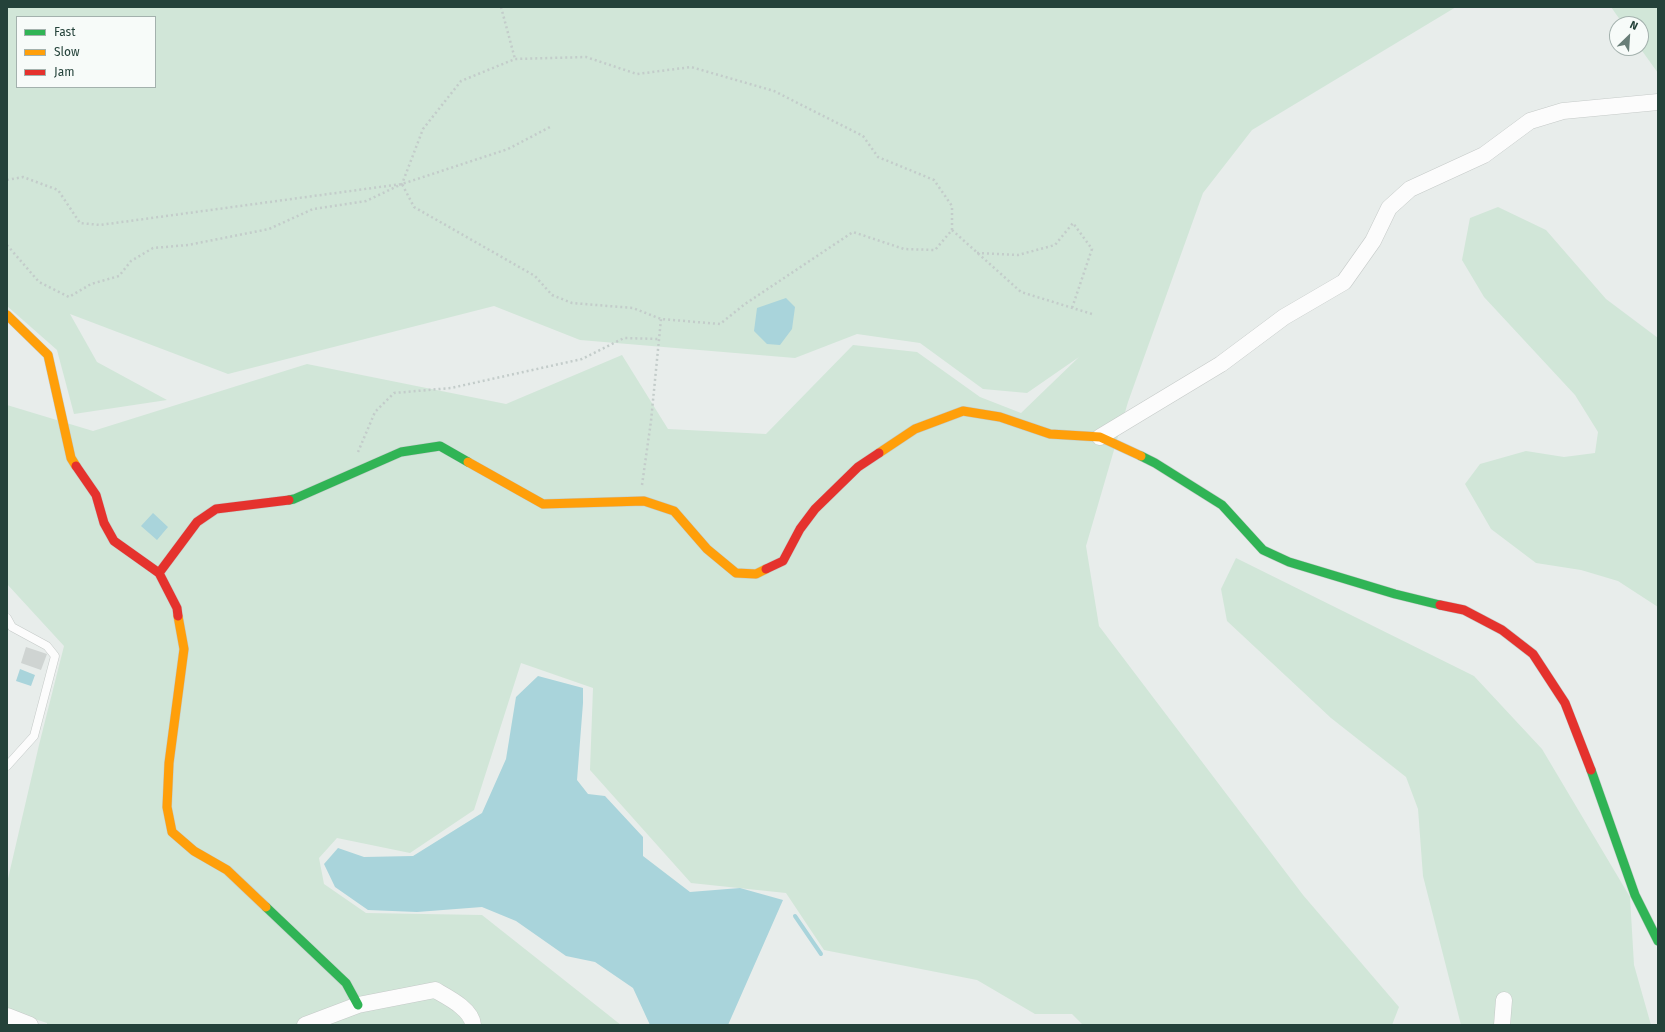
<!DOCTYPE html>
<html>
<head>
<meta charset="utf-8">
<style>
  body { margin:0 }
  #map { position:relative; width:1665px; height:1032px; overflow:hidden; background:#e8edeb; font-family:"Fira Sans",sans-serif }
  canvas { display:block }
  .frame { position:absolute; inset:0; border:8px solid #24423a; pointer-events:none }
  .legend { position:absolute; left:16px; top:16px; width:140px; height:72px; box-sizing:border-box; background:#f7fbf9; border:1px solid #a3b1ad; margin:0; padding:5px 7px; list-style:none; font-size:12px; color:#24423a }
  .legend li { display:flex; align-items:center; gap:8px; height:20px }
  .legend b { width:20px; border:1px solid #a3b1ad }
  .north { position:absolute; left:1609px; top:16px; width:40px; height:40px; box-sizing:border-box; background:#f7fbf9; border:1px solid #a3b1ad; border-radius:50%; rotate:25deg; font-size:11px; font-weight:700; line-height:16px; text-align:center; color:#24423a }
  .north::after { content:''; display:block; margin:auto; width:14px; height:18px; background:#697e78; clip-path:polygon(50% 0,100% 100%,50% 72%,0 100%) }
</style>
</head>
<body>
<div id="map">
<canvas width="1665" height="1032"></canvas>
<div class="frame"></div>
<ul class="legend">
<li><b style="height:5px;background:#30b455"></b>Fast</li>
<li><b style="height:5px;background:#ff9f0a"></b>Slow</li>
<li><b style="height:5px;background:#e5322d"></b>Jam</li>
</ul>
<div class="north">N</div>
</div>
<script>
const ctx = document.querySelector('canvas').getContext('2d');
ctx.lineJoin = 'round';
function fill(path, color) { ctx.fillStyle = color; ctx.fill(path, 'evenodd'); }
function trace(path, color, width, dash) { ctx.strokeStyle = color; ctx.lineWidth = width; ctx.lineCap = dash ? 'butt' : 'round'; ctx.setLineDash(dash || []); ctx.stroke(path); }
fill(new Path2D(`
  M7,7H1456L1252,130L1203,193L1128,402L1086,546L1099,626L1303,895L1399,1007L1392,1025H1083L1072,1014H1035L977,980L824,950L786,893L691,883L590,770L593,688L521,663L474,810L410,853L337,838L319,858L324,884L366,913L482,915L621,1025H47V1023L7,1010V883L39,745L64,646L7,584V405L93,431L307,364L506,404L622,355L668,429L766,434L853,345L917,352L980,397L1021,413L1079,357L1027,393L983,389L920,343L857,334L795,358L580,340L494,306L228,374L70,314L97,362L167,400L74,414L57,350L7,306ZM17,17H155V87H17Z
  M1611,7H1658V73L1640,48L1641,24H1623Z
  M1498,207L1546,230L1606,299L1658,338V607L1618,581L1581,570L1536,563L1491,529L1465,484L1480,464L1526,451L1564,457L1595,453L1598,432L1575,395L1484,297L1462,260L1470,218Z
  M1236,558L1474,676L1542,749L1630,897L1634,965L1651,1025H1461L1423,876L1418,809L1406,777L1331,718L1227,621L1221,589Z`), '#d1e6d8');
fill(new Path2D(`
  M786,298L795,307L792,329L780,345L767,344L754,331L757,308Z
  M153,513L168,527L157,540L141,526Z
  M20,669L35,675L31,686L16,681Z
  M538,676L583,688V703L577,780L588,794L605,796L643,837V856L690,892L740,888L783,900L728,1025H650L633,988L595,962L566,956L516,921L482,907L417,912L368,910L335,887L324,864L338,848L364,857L413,856L482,813L506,759L516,697Z`), '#a9d4db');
trace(new Path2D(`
  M795,916L821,954`), '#a9d4db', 4);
fill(new Path2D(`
  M26,647L47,654L41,670L21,663Z`), '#cfd4d2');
const lane = new Path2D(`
  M7,618L12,627L47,646L55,656L34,736L7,766`);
const street = new Path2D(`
  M1100,437L1221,364L1284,317L1344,282L1373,241L1389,208L1410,189L1484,155L1530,121L1563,111L1658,102
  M7,1016L30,1025
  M305,1025L358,1005L435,990C447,997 472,1009 473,1025
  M1502,1025L1504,1000`);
const fast = new Path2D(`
  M1141,456L1155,463L1222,505L1263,550L1289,562L1395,594L1440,605
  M289,500L294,499L401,452L440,446L468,462
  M1591,770L1635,895L1658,941
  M266,907L346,983L358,1005`);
const slow = new Path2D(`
  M7,315L48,355L71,458L76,466
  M879,453L915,429L963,411L1000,417L1050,434L1100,437L1141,456
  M468,462L543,504L644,501L674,511L707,549L736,573L756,574L766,569
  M178,616L184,649L169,763L167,807L172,832L194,851L227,870L266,907`);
const jam = new Path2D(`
  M76,466L96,495L104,523L114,541L159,573L177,608L178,616
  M766,569L783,561L800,529L815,509L858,467L879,453
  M159,573L197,522L216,509L289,500
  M1440,605L1464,610L1502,630L1533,654L1565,703L1591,770`);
trace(lane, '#c5cac8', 9);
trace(street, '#c5cac8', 17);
trace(fast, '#c3cbc8', 10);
trace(slow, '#c3cbc8', 10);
trace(jam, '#c3cbc8', 10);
trace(new Path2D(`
  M501,7L515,59
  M7,180L23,177L58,190L80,223L100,225L402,184L508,149L550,127
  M952,230L1021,292L1092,314
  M7,245L39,282L69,297L91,284L119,276L131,261L153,248L188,245L269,229L313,209L366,201L402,184L423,129L461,81L515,59L586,57L637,74L691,67L774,91L863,136L878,157L934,180L952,206V230L935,250L904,249L853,232L745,304L720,324L661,319L633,308L572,303L552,295L535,276L414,207L402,184
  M977,253L1018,255L1055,245L1073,223L1092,249L1072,308
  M358,452L375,412L394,393L451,388L582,359L624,338L659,339
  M642,485L651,421L661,319`), '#c3ccca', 2.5, [2, 3]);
trace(lane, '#fcfcfc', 8);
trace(street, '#fcfcfc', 16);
trace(fast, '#30b455', 9);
trace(slow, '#ff9f0a', 9);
trace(jam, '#e5322d', 9);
</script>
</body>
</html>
